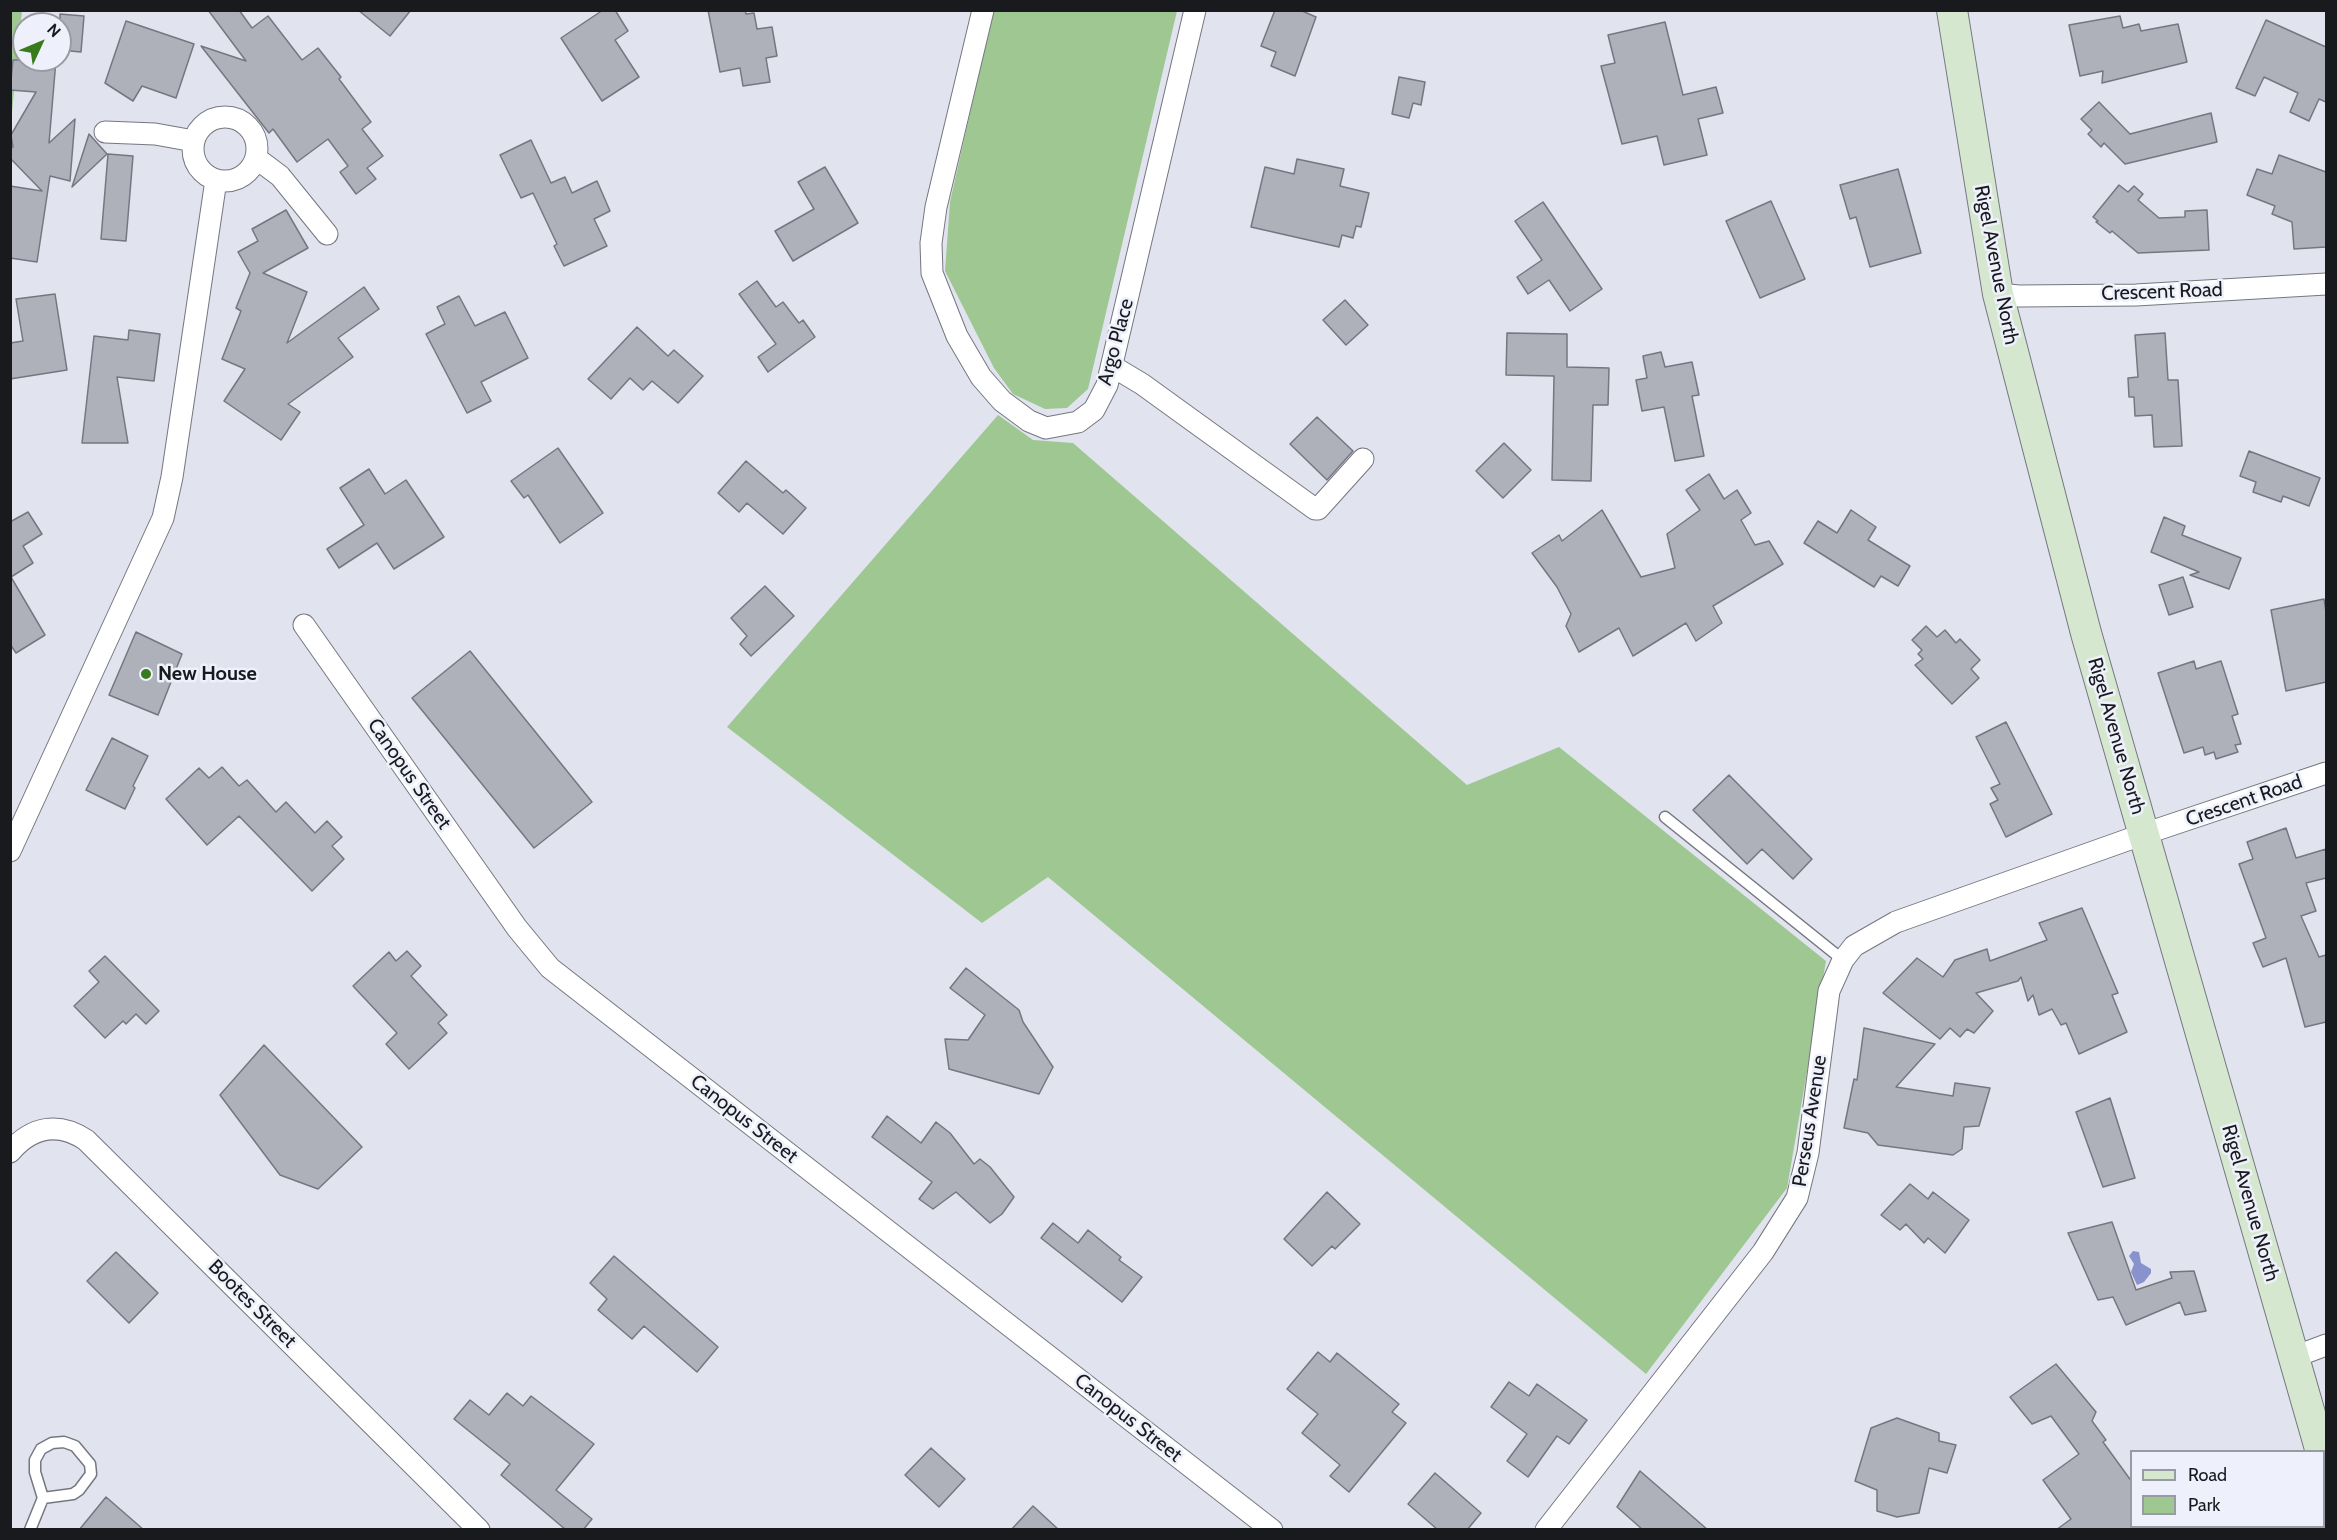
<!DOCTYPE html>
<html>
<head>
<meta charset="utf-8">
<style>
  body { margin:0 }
  #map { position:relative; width:2337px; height:1540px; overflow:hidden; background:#e1e3ee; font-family:Cabin,sans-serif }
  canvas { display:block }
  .frame { position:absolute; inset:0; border:12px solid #191a1e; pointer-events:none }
  .legend { position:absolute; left:2130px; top:1450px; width:195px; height:78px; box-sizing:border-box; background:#eef1fb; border:2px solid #999ba3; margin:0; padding:8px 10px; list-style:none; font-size:18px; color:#191a1e }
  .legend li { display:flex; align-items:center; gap:12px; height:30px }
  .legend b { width:30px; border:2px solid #999ba3 }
  .north { position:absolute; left:12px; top:12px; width:60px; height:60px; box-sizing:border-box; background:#eef1fb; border:2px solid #999ba3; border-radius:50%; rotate:46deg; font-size:16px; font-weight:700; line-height:24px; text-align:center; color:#191a1e }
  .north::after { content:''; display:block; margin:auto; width:21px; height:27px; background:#387b1d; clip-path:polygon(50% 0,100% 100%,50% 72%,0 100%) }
</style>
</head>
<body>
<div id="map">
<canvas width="2337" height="1540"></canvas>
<div class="frame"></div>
<ul class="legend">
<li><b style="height:8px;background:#d5e7cf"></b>Road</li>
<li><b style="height:16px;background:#9ec792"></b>Park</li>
</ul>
<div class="north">N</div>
</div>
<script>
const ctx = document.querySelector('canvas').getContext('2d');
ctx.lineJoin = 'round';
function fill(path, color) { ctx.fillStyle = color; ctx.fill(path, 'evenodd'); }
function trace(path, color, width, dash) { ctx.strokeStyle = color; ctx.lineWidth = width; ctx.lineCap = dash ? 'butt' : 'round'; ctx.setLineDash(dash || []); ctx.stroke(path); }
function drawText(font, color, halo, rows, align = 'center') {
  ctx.font = font + ' Cabin,sans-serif'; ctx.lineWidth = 5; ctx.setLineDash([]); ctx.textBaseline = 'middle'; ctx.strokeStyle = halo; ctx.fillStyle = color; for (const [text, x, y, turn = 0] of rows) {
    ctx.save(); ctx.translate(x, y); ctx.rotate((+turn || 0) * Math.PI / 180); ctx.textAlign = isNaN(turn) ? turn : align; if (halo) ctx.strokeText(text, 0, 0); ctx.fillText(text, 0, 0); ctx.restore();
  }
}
fill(new Path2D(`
  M11,11H22L11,122Z
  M993,11H1177L1088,389L1067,408L1045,409L1013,394L994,368L945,271L950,202Z
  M998,415L1033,440L1073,443L1467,785L1559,747L1826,961L1787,1188L1646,1374L1048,877L982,923L727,727Z`), '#9ec792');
fill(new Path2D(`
  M2133,1251L2139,1252L2141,1263L2151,1269V1273L2144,1282L2137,1285L2131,1272L2134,1264L2129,1256Z`), '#8893ce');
const building = new Path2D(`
  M208,10H239L252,28L268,16L302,60L318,48L341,77L339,79L371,122L362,129L383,156L367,168L376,179L356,194L340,172L348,166L328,139L297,162L273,129L269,133L201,46L246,61Z
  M358,10H411L390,36Z
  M603,10H615L628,31L615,40L639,77L602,101L561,38Z
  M708,10H745L746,14L754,13L757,29L772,27L777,56L766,58L770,82L743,86L740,68L720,72Z
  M1275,10H1300L1316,17L1295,76L1271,66L1276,52L1261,46Z
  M60,14L84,16L81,52L60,50Z
  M2120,16L2123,28L2139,24L2141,31L2178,24L2187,62L2102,83L2103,71L2080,76L2069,25Z
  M2266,20L2326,47V102L2319,99L2309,121L2290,112L2298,93L2264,77L2255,96L2236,88Z
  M126,21L194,44L176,98L142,86L133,101L105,83Z
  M1665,22L1683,95L1716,87L1723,113L1698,119L1707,155L1664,165L1657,136L1622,144L1601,66L1615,63L1608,35Z
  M13,60H56L49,143L75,119L70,181L50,176L37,262L10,258V186L42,191L10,158V149L13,147L11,135L36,92L10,90Z
  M1399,77L1425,82L1421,105L1413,103L1409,118L1392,114Z
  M2099,102L2130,134L2211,113L2217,142L2125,164L2104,143L2101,147L2088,134L2092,130L2081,119Z
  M89,134L107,154L72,187Z
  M531,140L551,183L565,177L572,193L597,181L610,211L594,219L607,246L564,266L554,246L557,244L533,193L521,198L500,155Z
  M108,154L133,156L126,241L101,239Z
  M2279,155L2326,172V247L2294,249L2292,222L2272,214L2275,206L2247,195L2257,169L2272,174Z
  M1297,159L1344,169L1340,186L1369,193L1361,227L1356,226L1353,238L1342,235L1339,247L1251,227L1265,167L1294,174Z
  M825,167L858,223L793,261L775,231L814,209L798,182Z
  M1898,169L1921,253L1870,267L1856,217L1850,219L1840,185Z
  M2119,185L2128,192L2134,186L2143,194L2138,200L2159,218L2185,217V211L2207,210L2209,250L2138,253L2112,231L2110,233L2096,222L2098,221L2093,217Z
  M1771,201L1805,279L1760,298L1726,221Z
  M1543,202L1602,289L1570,311L1549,280L1528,294L1517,277L1542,260L1515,221Z
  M286,210L308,248L263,273L307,292L287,343L364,287L379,309L338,338L353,357L288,404L300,412L281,440L224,401L245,369L222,359L241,311L236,308L250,273L238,252L258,241L252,229Z
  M757,281L776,307L783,302L799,323L803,320L815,337L768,372L758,357L776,344L739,294Z
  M55,294L67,370L10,379V343L23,341L16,299Z
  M459,296L475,326L505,312L528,358L481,382L491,401L467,413L426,334L445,324L437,307Z
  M1345,300L1368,325L1346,345L1323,320Z
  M637,327L668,356L674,350L703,376L678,403L652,381L643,390L630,378L611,399L588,379Z
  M129,330L160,334L154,381L117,377L128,443H82L94,336L128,340Z
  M1507,333L1567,334V367L1609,368L1608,405H1593L1591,481L1552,480L1554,376L1506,375Z
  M2165,333L2168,380H2178L2182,446L2154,447L2152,415L2135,416L2134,397H2129L2128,378L2138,377L2135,335Z
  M1661,352L1665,367L1692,362L1699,395L1692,396L1704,456L1675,461L1664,407L1642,411L1636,380L1647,378L1643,356Z
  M1317,417L1353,451L1327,480L1290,444Z
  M1504,443L1531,470L1503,498L1476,471Z
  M558,448L603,513L560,543L528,495L524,498L511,481Z
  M2249,451L2320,478L2309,506L2283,496L2281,502L2253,492L2256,482L2240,476Z
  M746,461L783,493L786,490L806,508L783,534L747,503L739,512L718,493Z
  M369,469L385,494L406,480L444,537L394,569L377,543L339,568L327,549L364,525L340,488Z
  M1709,474L1724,499L1737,490L1751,513L1741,520L1755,545L1769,541L1783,564L1713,606L1722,623L1696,641L1686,623L1633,656L1619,628L1579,652L1566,626L1571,614L1557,587L1532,553L1559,535L1562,541L1602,510L1641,577L1675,568L1667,534L1700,510L1686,490Z
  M1851,510L1876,527L1868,540L1910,566L1898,586L1881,576L1874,587L1804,543L1818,521L1837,533Z
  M28,512L42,534L23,546L33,563L11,577L45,635L16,653L10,644V522Z
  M2164,517L2185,526L2182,535L2241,558L2229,589L2190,575L2199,572L2151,552Z
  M2183,577L2193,607L2169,615L2159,585Z
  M765,586L794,616L751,656L740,644L747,636L731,618Z
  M2324,599L2326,612V682L2286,691L2271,610Z
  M1926,626L1937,637L1945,630L1956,643L1960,639L1980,660L1971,669L1979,678L1952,704L1915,665L1923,659L1918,654L1922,650L1912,640Z
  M136,632L182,654L158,715L109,695Z
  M470,651L592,802L534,848L412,698Z
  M2194,661L2196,669L2221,661L2238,714L2232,716L2241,744L2235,745L2238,752L2216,759L2214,752L2205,755L2203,747L2184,753L2158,673Z
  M2006,722L2052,814L2006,837L1990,804L1998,800L1991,788L2000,784L1976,737Z
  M112,738L148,756L133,786L135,788L125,809L86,790Z
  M222,767L239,786L247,780L276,812L286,802L315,833L327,821L342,837L332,846L344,859L312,891L239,816L207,845L166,799L199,768L209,778Z
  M1729,775L1812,859L1793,879L1762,849L1747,864L1693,810Z
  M2286,828L2296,858L2326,849V878L2306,883L2316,911L2301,916L2319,957L2326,955V1022L2305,1027L2286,958L2263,967L2253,943L2266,938L2239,864L2253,859L2247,842Z
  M2082,908L2118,993L2112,995L2127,1032L2079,1054L2066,1023L2061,1025L2052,1009L2039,1015L2033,995L2028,1001L2021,977L2018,981L1976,993L1993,1011L1974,1033L1967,1029L1960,1037L1950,1028L1940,1039L1883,993L1917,958L1943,977L1955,960L1987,949L1990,961L2047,940L2039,923Z
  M407,951L421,966L411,976L447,1015L438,1023L447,1033L409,1069L386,1044L397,1033L353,986L389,952L396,961Z
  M105,956L159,1011L146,1024L136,1014L126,1024L123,1021L105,1038L74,1006L99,982L89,971Z
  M966,968L1019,1010L1023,1022L1053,1067L1039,1094L949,1069L945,1039L968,1040L985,1015L950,988Z
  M1864,1028L1935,1044L1896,1087L1953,1096L1955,1083L1990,1088L1979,1126L1964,1127L1962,1149L1953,1155L1878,1145L1868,1133L1844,1128L1854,1079L1857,1080Z
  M264,1045L362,1147L318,1189L280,1175L220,1095Z
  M2110,1098L2135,1178L2103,1187L2076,1112Z
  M887,1116L921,1143L936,1122L950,1133L974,1164L980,1159L990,1167L1014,1197L1002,1214L990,1223L956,1192L933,1209L919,1199L932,1182L872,1137Z
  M1910,1184L1928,1199L1933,1192L1969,1220L1945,1253L1928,1238L1924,1243L1906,1224L1900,1230L1881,1215Z
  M1327,1192L1360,1224L1335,1249L1332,1246L1312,1266L1284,1239Z
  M2112,1222L2136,1290L2172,1278L2170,1272L2194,1271L2206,1311L2185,1315L2180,1302L2126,1325L2113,1297L2098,1300L2068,1233Z
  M1053,1223L1078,1243L1088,1230L1121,1257L1119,1260L1142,1277L1122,1302L1041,1238Z
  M116,1252L158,1293L129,1323L87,1281Z
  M614,1256L718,1347L697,1372L644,1326L632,1339L598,1310L607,1299L590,1283Z
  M1318,1352L1330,1362L1337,1353L1399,1404L1392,1412L1406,1423L1349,1492L1330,1476L1340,1465L1302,1433L1318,1414L1287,1389Z
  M2056,1364L2096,1412L2092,1421L2106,1440L2103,1442L2132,1482V1530H2056L2071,1519L2043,1480L2079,1454L2051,1416L2032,1424L2010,1397Z
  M1509,1382L1529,1396L1537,1384L1587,1420L1569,1444L1557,1436L1528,1477L1507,1461L1527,1434L1491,1407Z
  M507,1393L523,1406L531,1396L594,1444L556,1490L592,1519L583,1530H566L501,1475L510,1464L454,1419L470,1400L489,1415Z
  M1897,1418L1939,1433V1441L1956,1445L1947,1473L1929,1468L1919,1513L1897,1517L1877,1511V1490L1855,1481L1871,1428Z
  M931,1448L965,1479L939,1507L905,1475Z
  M1640,1471L1708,1530H1643L1617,1507Z
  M1435,1473L1481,1513L1467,1530H1438L1408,1504Z
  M106,1497L144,1530H79Z
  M1033,1506L1059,1530H1011Z`);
fill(building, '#aeb0ba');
trace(building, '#757780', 1.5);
const service = new Path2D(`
  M1665,817L1843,960
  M30,1530L43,1498L73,1494L79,1490L91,1474L90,1464L75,1446L64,1442L52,1443L41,1449L35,1460V1472L43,1498`);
const minor = new Path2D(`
  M983,10L936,207L931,243L932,273L957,336L981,377L1002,401L1029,421L1046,428L1078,422L1094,410L1107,385L1195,10
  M193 149a32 32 0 1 1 64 0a32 32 0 1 1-64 0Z
  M105,132L155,134L194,141
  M256,158L280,176L327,234
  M1998,294L2019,296L2136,295L2326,284
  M1112,366L1142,384L1315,509H1318L1363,459
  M304,625L517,928L550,968L1272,1530
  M10,851L163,518L172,477L216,180
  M10,1152C32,1126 59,1122 86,1140L479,1530
  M2294,1357L2326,1345
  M1546,1530L1763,1252L1797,1198L1808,1153L1829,991L1843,960L1854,946L1896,922L2144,834L2326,773`);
const secondary = new Path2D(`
  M1952,10L1998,294L2086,633L2321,1452`);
trace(service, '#757780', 13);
trace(minor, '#757780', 23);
trace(secondary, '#757780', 32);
trace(service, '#fff', 10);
trace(minor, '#fff', 21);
trace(secondary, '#d5e7cf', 30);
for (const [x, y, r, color] of [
  [146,674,6,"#387b1d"]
]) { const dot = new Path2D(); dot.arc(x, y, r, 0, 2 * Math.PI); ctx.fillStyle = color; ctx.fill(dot); trace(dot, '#eef1fb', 2); }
drawText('20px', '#191a1e', '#eef1fb', [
  ["Rigel Avenue North",1996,265,79],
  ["Crescent Road",2162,292,-2],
  ["Argo Place",1116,342,-75],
  ["Rigel Avenue North",2116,736,74],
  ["Canopus Street",409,774,55],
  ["Crescent Road",2244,801,-19],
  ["Canopus Street",744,1119,38],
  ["Perseus Avenue",1810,1121,-81],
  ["Rigel Avenue North",2250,1203,74],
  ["Bootes Street",252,1304,45],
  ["Canopus Street",1128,1418,38]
]);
drawText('bold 20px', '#191a1e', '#eef1fb', [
  ["New House",158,674]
], 'left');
</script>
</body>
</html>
